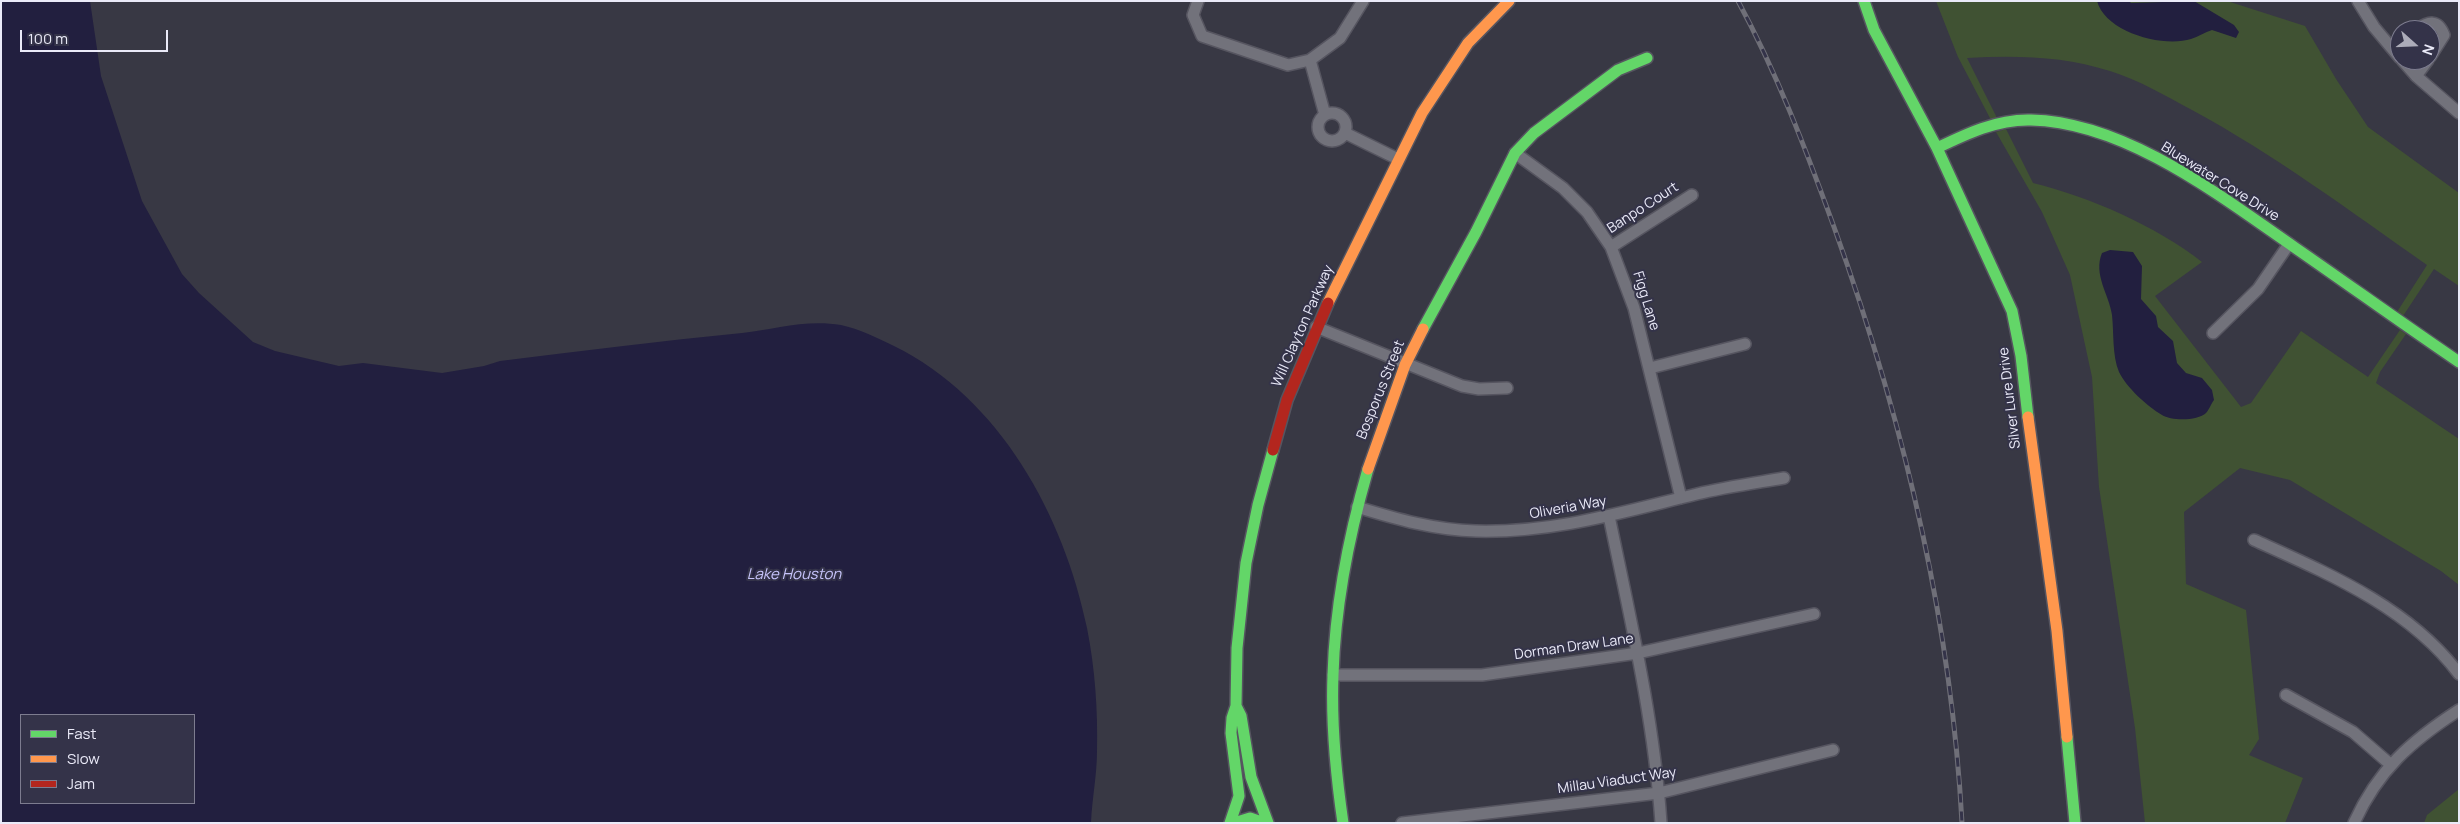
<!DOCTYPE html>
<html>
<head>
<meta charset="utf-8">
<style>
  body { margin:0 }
  #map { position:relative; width:2460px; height:824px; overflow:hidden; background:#383844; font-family:Manrope,sans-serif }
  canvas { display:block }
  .frame { position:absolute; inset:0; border:2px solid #eaeaf8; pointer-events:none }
  .legend { position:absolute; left:20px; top:714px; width:175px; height:90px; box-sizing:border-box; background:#343349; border:1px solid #7d7c8f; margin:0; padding:6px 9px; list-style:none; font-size:15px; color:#eaeaf8 }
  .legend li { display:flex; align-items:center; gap:10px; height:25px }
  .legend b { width:25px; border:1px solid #7d7c8f }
  .north { position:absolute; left:2390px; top:20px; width:50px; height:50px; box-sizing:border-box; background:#343349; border:1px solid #7d7c8f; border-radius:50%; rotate:110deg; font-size:14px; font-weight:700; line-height:20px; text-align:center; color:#eaeaf8 }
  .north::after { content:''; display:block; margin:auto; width:18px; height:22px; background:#acacb9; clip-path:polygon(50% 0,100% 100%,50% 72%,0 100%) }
  .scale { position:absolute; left:20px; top:30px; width:148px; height:22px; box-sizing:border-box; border:2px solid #eaeaf8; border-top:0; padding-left:6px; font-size:15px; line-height:18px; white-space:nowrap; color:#eaeaf8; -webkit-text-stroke:4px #343349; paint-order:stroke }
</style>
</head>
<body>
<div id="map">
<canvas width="2460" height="824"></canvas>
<div class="frame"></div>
<ul class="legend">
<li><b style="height:6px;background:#63d668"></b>Fast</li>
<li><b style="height:6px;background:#ff974d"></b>Slow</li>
<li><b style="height:6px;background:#b3261e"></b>Jam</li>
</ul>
<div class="north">N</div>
<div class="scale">100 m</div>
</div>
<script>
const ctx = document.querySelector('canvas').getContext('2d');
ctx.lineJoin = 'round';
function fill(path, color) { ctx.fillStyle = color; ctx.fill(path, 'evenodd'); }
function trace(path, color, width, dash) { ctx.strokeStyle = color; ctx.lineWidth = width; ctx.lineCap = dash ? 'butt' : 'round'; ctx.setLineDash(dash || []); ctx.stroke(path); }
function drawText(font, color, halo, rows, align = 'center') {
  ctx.font = font + ' Manrope,sans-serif'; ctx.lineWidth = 4; ctx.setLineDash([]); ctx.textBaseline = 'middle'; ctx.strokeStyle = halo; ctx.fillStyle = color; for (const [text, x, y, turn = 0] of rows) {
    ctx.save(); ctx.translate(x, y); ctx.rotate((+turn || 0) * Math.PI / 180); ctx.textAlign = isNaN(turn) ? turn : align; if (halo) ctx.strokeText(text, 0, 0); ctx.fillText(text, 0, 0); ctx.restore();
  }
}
fill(new Path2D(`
  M1936,1H2227L2305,26L2336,79L2368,127L2459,193V286L2434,269L2403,316L2397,312L2427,265C2350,211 2275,155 2192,110C2166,96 2139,80 2110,71C2064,56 2015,55 1967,58L1997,118L1991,120L1958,57Z
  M2006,129L2033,183C2090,197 2156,226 2202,262L2155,296L2241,407L2251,403L2301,331L2368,377L2400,330L2406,334L2380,372L2376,383L2459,439V585L2441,571L2290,480L2240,468L2184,512L2186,584L2246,610L2259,739L2249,755L2303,778L2285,823H2145L2135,728L2099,487L2092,377L2070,275L2042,212L1996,132Z
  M2459,789V823H2424L2427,815Z`), '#405233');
fill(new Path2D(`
  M1,1H90L101,76L142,201L182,274L199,293L253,342L275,351L339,366L363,363L442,373L484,366L500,361C581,351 661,341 742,333C775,329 807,319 841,325C859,329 878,338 894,346C1000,398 1064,516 1087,628C1095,668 1098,711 1097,751C1097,775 1092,799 1091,823H1ZM21,715H194V803H21Z
  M2097,1H2129L2131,3L2194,1L2234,25L2239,32L2236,38L2212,30C2205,32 2198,37 2191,39C2163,48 2105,32 2097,1Z
  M2110,250L2133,252L2142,266L2141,299L2156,316L2158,327L2173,341L2177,363L2186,373L2202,378L2212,390L2214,400C2211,404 2209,410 2206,413C2198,421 2171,421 2162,415C2148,407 2126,387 2119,372C2112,355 2114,333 2112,315C2109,294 2093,275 2102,253Z`), '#221f3f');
const street = new Path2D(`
  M1198,1L1193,15L1202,36L1288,65L1310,60L1340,38L1363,1
  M2358,1L2374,27L2400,58
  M2416,30C2429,21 2438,19 2444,35L2430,57
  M1310,60L1325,115
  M2402,60L2416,76L2459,113
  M2416,76L2428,60
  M1318 127a14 14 0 1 1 28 0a14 14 0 1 1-28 0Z
  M1345,133L1398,159
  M1515,153L1563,188L1587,212L1611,247L1634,308L1681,498
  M1611,247L1692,195
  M1316,327L1462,386L1479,389L1507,388
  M2213,333L2258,289L2289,244
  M1650,368L1745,344
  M1357,507C1396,519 1435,530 1476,531C1555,533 1622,512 1697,494C1726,487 1755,483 1784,478
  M1609,516C1630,617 1654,719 1661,823
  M2254,540C2327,573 2409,607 2459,674
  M1333,675H1482L1638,653L1814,614
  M2286,695L2353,732L2390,764
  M1402,823L1659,793L1833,750
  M2354,823C2378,770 2411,741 2459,710`);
const fast = new Path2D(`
  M1864,1L1874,30L1937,148L2012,311L2021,356L2028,417
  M1937,148C1966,134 1997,119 2031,120C2125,122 2219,195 2294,247C2349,285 2403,324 2459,362
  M1423,329L1476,232L1515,153L1534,133L1618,70L1647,58
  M1236,706L1241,716L1251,777L1268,823
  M2067,737L2075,823
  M1230,823L1239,796L1231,733L1232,718L1236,706L1237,648L1246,563L1258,505L1273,450
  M1234,823L1250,818L1264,823
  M1343,823C1336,775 1331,724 1333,675C1335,606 1349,535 1368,469`);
const slow = new Path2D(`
  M1328,303L1422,113L1468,43L1509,1
  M2028,417L2057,631L2067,737
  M1368,469L1405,365L1423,329`);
const jam = new Path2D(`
  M1273,450L1287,400L1328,303`);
trace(street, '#565560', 14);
trace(fast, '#565560', 14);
trace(slow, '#565560', 14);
trace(jam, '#565560', 14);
trace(street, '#72727b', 11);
trace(fast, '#63d668', 11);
trace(slow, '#ff974d', 11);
trace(jam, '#b3261e', 11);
const rail = new Path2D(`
  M1738,1C1777,73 1806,150 1834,227C1903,419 1951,618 1962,823`);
trace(rail, '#6f6f78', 5);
trace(rail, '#343349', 3, [9]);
drawText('14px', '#eaeaf8', '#343349', [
  ["Bluewater Cove Drive",2220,182,32],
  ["Banpo Court",1643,208,-33],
  ["Figg Lane",1646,301,73],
  ["Will Clayton Parkway",1303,326,-66],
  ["Bosporus Street",1381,390,-68],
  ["Silver Lure Drive",2010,398,-97],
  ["Oliveria Way",1568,508,-10],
  ["Dorman Draw Lane",1574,647,-8],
  ["Millau Viaduct Way",1617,781,-8]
]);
drawText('italic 15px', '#c6c3fa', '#343349', [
  ["Lake Houston",794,575]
]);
</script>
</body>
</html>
